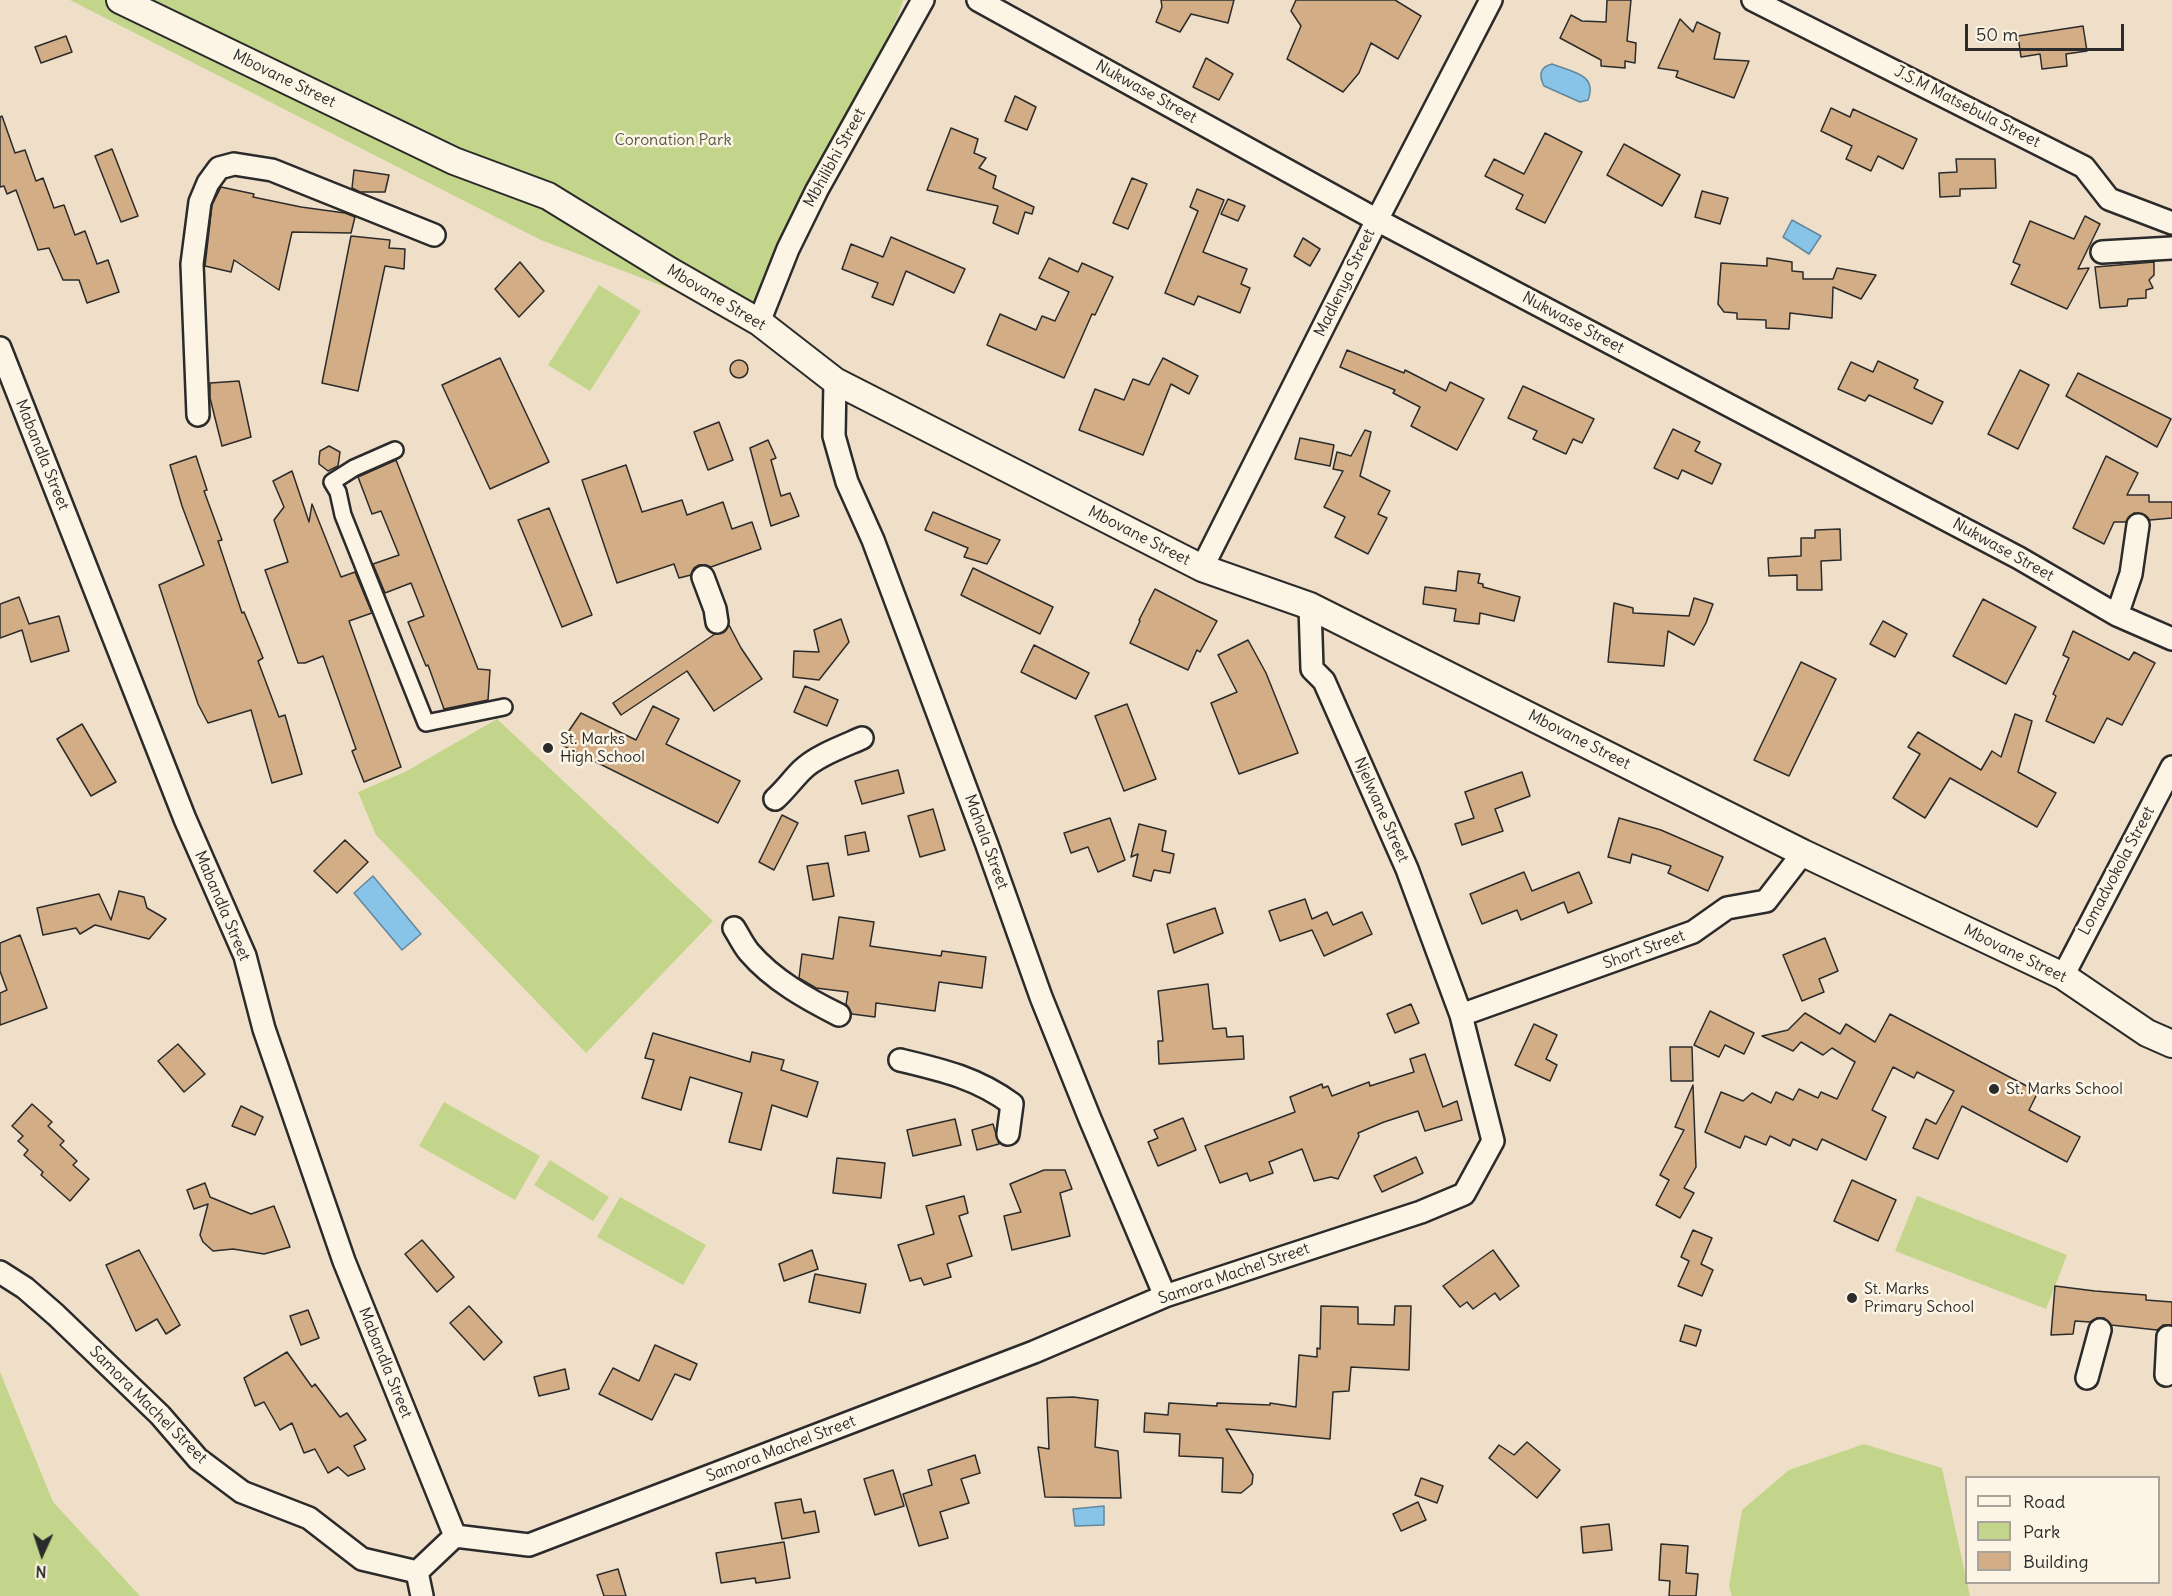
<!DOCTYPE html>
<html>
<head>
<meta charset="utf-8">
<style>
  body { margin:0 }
  #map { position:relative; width:2172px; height:1596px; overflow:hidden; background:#f0dfc8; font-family:Delius,sans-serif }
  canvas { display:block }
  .legend { position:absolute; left:1965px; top:1476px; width:195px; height:108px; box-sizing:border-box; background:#fcf5e5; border:2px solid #a8a49b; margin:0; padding:8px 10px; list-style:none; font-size:18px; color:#2b2b2b }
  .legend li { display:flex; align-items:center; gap:12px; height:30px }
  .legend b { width:30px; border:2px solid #a8a49b }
  .north { position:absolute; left:12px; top:1524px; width:60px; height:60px; -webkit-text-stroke:4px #fcf5e5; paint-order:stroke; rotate:183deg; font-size:16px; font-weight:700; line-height:24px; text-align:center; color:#2b2b2b }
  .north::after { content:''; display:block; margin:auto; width:21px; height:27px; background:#2b2b2b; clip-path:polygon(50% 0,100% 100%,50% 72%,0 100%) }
  .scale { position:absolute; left:1965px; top:24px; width:159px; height:27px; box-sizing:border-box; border:3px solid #2b2b2b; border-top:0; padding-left:8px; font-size:18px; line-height:21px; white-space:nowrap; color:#2b2b2b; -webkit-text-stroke:4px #fcf5e5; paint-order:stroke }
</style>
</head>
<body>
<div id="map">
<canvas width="2172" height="1596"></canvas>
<ul class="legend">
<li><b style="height:8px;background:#fcf5e5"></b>Road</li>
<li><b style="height:16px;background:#c2d58a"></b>Park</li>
<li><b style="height:16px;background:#d3ad85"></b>Building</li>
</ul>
<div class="north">N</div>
<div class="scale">50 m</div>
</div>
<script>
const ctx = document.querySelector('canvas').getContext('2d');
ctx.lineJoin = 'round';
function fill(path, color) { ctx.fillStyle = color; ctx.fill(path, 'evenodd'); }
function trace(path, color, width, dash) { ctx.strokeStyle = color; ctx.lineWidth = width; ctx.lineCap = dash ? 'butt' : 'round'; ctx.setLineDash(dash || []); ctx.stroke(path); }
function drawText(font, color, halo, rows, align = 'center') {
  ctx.font = font + ' Delius,sans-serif'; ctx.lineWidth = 5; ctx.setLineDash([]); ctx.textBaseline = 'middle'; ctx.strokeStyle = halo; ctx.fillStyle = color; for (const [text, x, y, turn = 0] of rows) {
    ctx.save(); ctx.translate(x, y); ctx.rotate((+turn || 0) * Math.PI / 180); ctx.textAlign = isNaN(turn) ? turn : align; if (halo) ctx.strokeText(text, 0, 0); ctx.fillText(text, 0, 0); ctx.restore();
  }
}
fill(new Path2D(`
  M70,0H903L898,16L804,198L759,322L541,240Z
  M599,285L641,311L590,391L548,365Z
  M497,719L713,921L586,1053L376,835L358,792L405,772Z
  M444,1102L540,1156L515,1200L419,1146Z
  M550,1160L609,1197L593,1221L534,1185Z
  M1917,1196L2067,1255L2046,1309L1895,1251Z
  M620,1197L706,1245L683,1285L597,1237Z
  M0,1372L53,1502L140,1596H0Z
  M1864,1444L1942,1468L1970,1596H1732L1729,1586L1742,1510L1789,1470Z`), '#c2d58a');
const water = new Path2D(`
  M1552,64C1572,72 1598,74 1588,100L1580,102L1544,86C1539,76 1539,67 1552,64Z
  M1792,220L1821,236L1809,254L1783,237Z
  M373,876L421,934L402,950L354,893Z
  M1104,1506V1525L1075,1526L1073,1509Z`);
fill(water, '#87c4e7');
trace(water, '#62879c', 1.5);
const building = new Path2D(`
  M1161,0H1234L1228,23L1191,14L1180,32L1156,22L1162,7Z
  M1296,0H1395L1421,16L1398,59L1371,43L1359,73L1343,92L1287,59L1301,26L1291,11Z
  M1607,0H1631L1627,41L1636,43L1635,63L1625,61V68L1601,66V60L1560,38L1571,15L1582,21L1606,22Z
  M1680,19L1693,32L1697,22L1720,33L1714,59L1749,61L1734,98L1676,77L1678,71L1658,68Z
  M2083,26L2087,51L2066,54L2067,66L2042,69L2040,54L2021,57L2018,36Z
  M66,36L72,52L41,63L35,47Z
  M1206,58L1233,74L1219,100L1193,87Z
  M1015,96L1036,107L1027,130L1005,121Z
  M1831,108L1850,117L1853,109L1917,139L1903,169L1878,156L1871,171L1846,159L1852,146L1821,131Z
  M2,116L15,153L25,150L36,181L43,178L54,208L64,205L75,235L85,231L97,264L108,260L119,292L87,303L79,280H63L49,248L38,250L16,190L7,194L4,186L0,187V117Z
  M951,128L978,139L974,153L986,158L979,168L996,176L993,188L1034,207L1032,214L1025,212L1018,234L993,223L998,206L927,190Z
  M1545,133L1582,152L1545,223L1516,209L1523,195L1485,176L1494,159L1524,174Z
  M1624,144L1680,175L1662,206L1607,175Z
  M112,149L138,216L121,222L95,156Z
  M1956,159H1995L1996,188L1960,189V196L1940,197L1939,173L1957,172Z
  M354,170L389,175L385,192H360L352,188Z
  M1132,178L1147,184L1128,229L1113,223Z
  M221,187L254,194L253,197L301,207L345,213L355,217L351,233L292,232L279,290L234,260L231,272L205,266L212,205Z
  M1197,189L1224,200L1203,252L1247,269L1241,284L1250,288L1240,313L1198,296L1194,305L1165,293L1198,211L1190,207Z
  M1702,191L1728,198L1720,224L1695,217Z
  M1228,199L1245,206L1238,221L1221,214Z
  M2085,216L2100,224L2078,269L2089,268L2067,309L2011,284L2020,265L2013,262L2030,221L2074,239Z
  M351,236L390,240L389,248L405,249L404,269L385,266L358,391L322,383Z
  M891,237L965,269L954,293L906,271L893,305L872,297L878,283L842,269L851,244L883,257Z
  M1303,238L1320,249L1310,266L1294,256Z
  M1049,258L1078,272L1082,263L1113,277L1095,315L1092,314L1064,378L987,345L1000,314L1036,330L1042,316L1055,321L1069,292L1039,278Z
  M1767,258L1792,262V271L1803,272V279H1833L1837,268L1876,275L1861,299L1833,287L1832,318L1790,313L1789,329L1766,328V320L1737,319V313L1724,312L1718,304L1721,263L1767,266Z
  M520,262L544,291L519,317L495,289Z
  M2154,262V275L2149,280L2153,288L2146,290V298L2128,299L2127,306L2100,308L2095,267Z
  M1347,350L1404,373L1405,370L1446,391L1450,382L1484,399L1457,450L1411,426L1420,407L1393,393L1395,390L1340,367Z
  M500,358L549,462L490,489L442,385Z
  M1163,358L1198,376L1189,394L1171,384L1143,455L1079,430L1095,389L1124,400L1133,379L1149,385Z
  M730 369a9 9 0 1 1 18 0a9 9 0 1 1-18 0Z
  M1878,361L1918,380L1914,388L1943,402L1932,424L1869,395L1865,401L1838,389L1851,362L1873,372Z
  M2020,370L2049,385L2018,449L1988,434Z
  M2078,373L2171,419L2157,447L2066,396Z
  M239,381L251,437L222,446L210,398V383Z
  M1523,386L1594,419L1582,443L1573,439L1566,454L1533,439L1537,431L1508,418Z
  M719,422L733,460L708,470L694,432Z
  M1673,429L1700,442L1695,451L1721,464L1712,484L1682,470L1678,479L1654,468Z
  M1365,430L1371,432L1360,476L1390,491L1378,514L1387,518L1368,554L1335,537L1345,517L1324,507L1343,471L1333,469L1337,452L1351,456Z
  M1300,438L1334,445L1330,466L1295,459Z
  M768,440L776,458L771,460L781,496L790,493L799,516L771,526L750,448Z
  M329,446L340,452L338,466L328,471L319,464V459L320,451Z
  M196,456L207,490L204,491L222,540L218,541L242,613L244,612L263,658L258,661L279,717L285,715L302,774L272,783L251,710L208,723L198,704L159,585L204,565L182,506L170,465Z
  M2106,456L2138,473L2127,495H2149V502H2172V518L2150,520L2145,515L2134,513L2126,522H2114L2104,544L2073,528Z
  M396,460L478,669L490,670L488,700L444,709L428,665L426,666L408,622L424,616L411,583L385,593L373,564L399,555L381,511L372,514L358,477Z
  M626,465L642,512L682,500L687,515L723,502L732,529L752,522L761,549L711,567L706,565H699L694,568L691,575L679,578L674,564L617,583L582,480Z
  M292,471L309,522L312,504L341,577L355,572L372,613L349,621L401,767L364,782L352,751L356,749L323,656L305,663H298L265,570L288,562L274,520L284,507L273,481Z
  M549,508L592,615L562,627L518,520Z
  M933,512L1000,540L987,564L964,557L968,548L925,530Z
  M1840,529L1841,560L1821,561L1822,590H1797V575L1769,576L1768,558L1801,556V538H1815V530Z
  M973,568L1053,607L1040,634L961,595Z
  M1458,571L1480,574L1478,583L1483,584V587L1520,597L1514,621L1480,613L1479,624L1454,621L1456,609L1423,604L1425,587L1456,591Z
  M1155,589L1217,621L1200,652L1197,650L1188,670L1130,643L1140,621L1139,620Z
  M19,597L29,624L59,616L69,651L31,662L22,630L0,638V604Z
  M1694,598L1713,604L1706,623L1694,645L1668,631L1664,666L1608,662L1614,603L1633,608V613L1689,616Z
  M1983,599L2036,627L2006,684L1953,656Z
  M841,619L849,642L819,680L793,677L794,651L819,652L814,630Z
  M1883,621L1907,634L1895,657L1870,644Z
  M729,625L741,648L762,679L714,711L687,671L621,715L613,703L715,634L724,632Z
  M2073,631L2129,660L2134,652L2155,663L2122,725L2107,718L2094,743L2046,721L2056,696L2053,694L2069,658L2063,655Z
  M1248,640L1266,673L1298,753L1239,774L1211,703L1237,692L1218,655Z
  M1034,645L1089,673L1076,699L1021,672Z
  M1801,662L1836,679L1789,776L1754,760Z
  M805,686L838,700L827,726L794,712Z
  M1127,704L1156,779L1124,791L1095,716Z
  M653,706L679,719L666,744L740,781L718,823L560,744L581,713L636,740Z
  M2015,714L2032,721L2018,772L2056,793L2037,827L1950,778L1925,818L1893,798L1920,754L1908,747L1918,732L1981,770L1992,751L2001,757Z
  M82,724L116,782L91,796L57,739Z
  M898,770L904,793L862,804L855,781Z
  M1522,772L1530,796L1495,809L1503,831L1462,845L1455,824L1474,818L1465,792Z
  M933,809L945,850L920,857L908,816Z
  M782,815L798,823L774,870L759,862Z
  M1110,818L1125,860L1098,872L1088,847L1071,853L1064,833Z
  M1619,818L1661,830L1723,857L1708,891L1668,873L1671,866L1632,854L1630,863L1608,857Z
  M1139,824L1166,831L1162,851L1174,854L1170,873L1154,870L1151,881L1133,876L1138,854L1131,857Z
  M865,832L869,851L848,855L845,836Z
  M345,840L368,862L337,893L314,871Z
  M828,863L834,896L813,900L807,866Z
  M1524,872L1532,891L1579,872L1592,903L1568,913L1564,902L1521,920L1517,910L1482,924L1470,894Z
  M119,891L144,897L147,908L166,919L149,939L95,925L80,934L76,928L43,935L37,908L99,894L111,920Z
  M1305,899L1312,919L1327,912L1333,925L1362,912L1372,934L1324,956L1312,930L1280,941L1269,911Z
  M1215,908L1223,933L1174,953L1167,924Z
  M839,917L874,922L870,946L941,956L942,951L986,957L982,988L939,982L935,1011L876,1003L875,1017L852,1014L846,1004L848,992L816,988L799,978L802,954L833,959Z
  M20,935L47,1008L0,1025V993L7,990L0,971V943Z
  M1825,938L1838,971L1819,979L1824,992L1802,1001L1783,955Z
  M1208,984L1213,1029L1226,1028L1227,1037L1243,1036L1244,1059L1159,1064L1158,1041H1163L1158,991Z
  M1411,1004L1419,1023L1395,1033L1387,1014Z
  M1710,1011L1754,1033L1744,1054L1725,1045L1719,1057L1694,1045Z
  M1805,1013L1840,1034L1846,1024L1875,1042L1890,1014L2038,1092L2029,1110L2080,1137L2067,1162L1962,1106L1938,1159L1913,1148L1926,1119L1936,1124L1954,1091L1917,1072L1914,1078L1893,1067L1872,1110L1886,1117L1866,1160L1822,1139L1817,1150L1793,1139L1790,1146L1770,1136L1766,1145L1745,1136L1740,1148L1705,1132L1721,1092L1743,1101L1752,1093L1771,1103L1776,1092L1793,1100L1799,1089L1818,1098L1821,1092L1837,1099L1855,1062L1832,1048L1823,1055L1801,1042L1793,1051L1762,1036L1788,1030Z
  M1534,1024L1557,1035L1546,1059L1557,1065L1550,1081L1515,1065Z
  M653,1033L750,1062L752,1052L784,1060L781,1070L818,1082L807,1117L772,1105L761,1150L729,1142L742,1093L690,1077L681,1110L642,1098L654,1060L645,1058Z
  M178,1044L205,1074L184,1092L158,1061Z
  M1670,1047H1692L1693,1081H1671Z
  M1425,1054L1443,1107L1457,1101L1462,1120L1425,1131L1418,1111L1384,1122L1358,1133L1359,1136L1338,1179L1331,1177L1314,1181L1302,1149L1269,1162L1273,1173L1250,1181L1247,1173L1220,1183L1205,1146L1295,1112L1290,1097L1322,1084L1323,1088L1328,1086L1332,1096L1369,1082L1370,1086L1414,1072L1410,1059Z
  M1693,1085L1696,1167L1684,1188L1694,1193L1680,1218L1656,1205L1669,1180L1660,1175L1684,1130L1675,1127Z
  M32,1104L52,1122L48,1126L64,1141L60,1145L77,1161L73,1165L89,1179L70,1201L41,1175L43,1172L24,1155L28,1150L18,1141L23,1136L12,1126Z
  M241,1106L263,1117L255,1135L232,1126Z
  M1183,1118L1196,1150L1158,1166L1148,1142L1158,1138L1154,1130Z
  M955,1119L961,1145L913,1156L907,1130Z
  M993,1124L999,1144L977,1150L972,1130Z
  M1416,1157L1423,1173L1382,1192L1374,1176Z
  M837,1158L885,1163L881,1198L833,1193Z
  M1044,1170H1065L1072,1189L1060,1193L1070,1236L1012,1250L1004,1216L1021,1212L1010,1184Z
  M1852,1180L1896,1200L1878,1241L1834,1221Z
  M205,1183L210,1197L251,1214L274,1206L290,1247L264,1254L233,1249L213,1251L203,1242L200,1235L208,1204L194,1209L187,1190Z
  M964,1196L968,1213L959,1216L972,1256L947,1264L951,1277L924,1285L921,1278L910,1281L898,1245L934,1234L926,1206Z
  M1693,1230L1712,1238L1701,1264L1713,1270L1702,1296L1678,1286L1689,1261L1681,1257Z
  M422,1240L454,1277L437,1292L405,1254Z
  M139,1250L180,1325L166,1334L157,1319L136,1331L106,1265Z
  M812,1250L818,1269L784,1281L779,1264Z
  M1493,1250L1519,1286L1500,1300L1495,1293L1473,1309L1467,1302L1460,1307L1443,1286Z
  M815,1274L866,1284L860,1313L809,1302Z
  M2055,1286L2095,1291L2146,1295V1300L2172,1302V1325H2163L2157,1330L2111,1325L2104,1318H2097L2090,1322L2075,1321L2073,1334L2051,1335Z
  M469,1306L502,1342L484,1360L450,1323Z
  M1321,1306L1358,1307V1324L1394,1325L1395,1306H1411L1409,1370L1351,1367L1349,1391L1333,1392L1330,1439L1226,1429L1253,1475L1252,1484L1241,1493L1222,1492L1223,1458L1179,1456L1180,1434L1144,1432L1145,1413L1168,1415L1169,1403L1217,1406V1403L1270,1405V1403L1296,1407L1299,1355L1317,1357V1348L1320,1349Z
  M308,1310L319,1338L301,1345L290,1316Z
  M1685,1325L1701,1330L1696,1346L1680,1341Z
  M655,1345L697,1364L690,1380L675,1374L652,1420L599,1394L613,1368L639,1381Z
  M287,1352L312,1387L315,1384L340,1417L347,1413L366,1440L354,1446L365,1469L348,1476L338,1467L328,1473L315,1449L304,1453L292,1423L280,1430L264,1402L255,1406L244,1378Z
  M565,1369L569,1389L539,1396L534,1377Z
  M1073,1397L1098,1400L1095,1447L1118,1451L1121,1498L1045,1497L1038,1447L1049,1449L1047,1398Z
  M1527,1442L1560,1470L1537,1498L1489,1458L1499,1445L1514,1455Z
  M975,1455L980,1473L961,1479L969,1503L940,1512L948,1538L919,1546L903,1494L932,1485L928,1470Z
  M893,1470L904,1506L875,1515L864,1479Z
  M1421,1478L1443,1486L1437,1503L1415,1495Z
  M801,1499L804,1513L815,1511L819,1532L782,1539L775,1503Z
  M1418,1502L1426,1520L1401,1531L1393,1514Z
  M1609,1524L1612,1550L1583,1553L1581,1527Z
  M784,1542L790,1578L756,1583L755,1578L721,1583L716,1553Z
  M1661,1544L1688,1546L1686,1573L1698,1574L1696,1596H1669L1670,1581L1659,1580Z
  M618,1569L626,1596H604L597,1575Z`);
fill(building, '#d3ad85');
trace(building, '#2b2b2b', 1.5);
const pedestrian = new Path2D(`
  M395,450L354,468L332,482L338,492L343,515L426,723L504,707`);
const minor = new Path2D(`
  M978,0L1377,220L2019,558L2117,615L2172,639
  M1753,0L2084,167L2109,199L2172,223
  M2102,252L2172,248
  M759,322L788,249L817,190L923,0
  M0,348L185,819L245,956L264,1029L344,1261L455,1536
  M835,381L834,436L847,482L873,540L987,845L1041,997L1090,1119L1165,1296
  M198,415L192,264L200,202L208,183L219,168L234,164L272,170L434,235
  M1202,568L1377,220L1491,0
  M703,577L715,609L717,622
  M2117,615L2131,574L2138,525
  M775,799C785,790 792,780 802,770C816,756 844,746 862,738
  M734,928C739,936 743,945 749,952C773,980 807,999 839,1015
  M2063,976L2172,767
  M1461,1015L1693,932L1727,908L1766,901L1803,853
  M900,1060C942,1070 977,1078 1012,1104L1008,1134
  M0,1272L25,1288L56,1315L160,1415L198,1459L242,1492L309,1518L362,1559L417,1572L455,1536L529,1545L1034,1352L1165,1296L1421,1212L1464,1194L1493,1141L1461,1015L1407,869L1324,681L1312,669L1310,606
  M2166,1375L2168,1337
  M2087,1378L2100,1330
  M417,1572L422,1596`);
const tertiary = new Path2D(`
  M120,0L454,161L548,196L670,271L759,322L835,381L1202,568L1310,606L1803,853L2063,976L2147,1033L2172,1044`);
trace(pedestrian, '#2b2b2b', 20);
trace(minor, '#2b2b2b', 26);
trace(tertiary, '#2b2b2b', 30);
trace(pedestrian, '#fcf5e5', 15);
trace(minor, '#fcf5e5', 21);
trace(tertiary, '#fcf5e5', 26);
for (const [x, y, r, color] of [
  [548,748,6,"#2b2b2b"],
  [1994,1089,6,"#2b2b2b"],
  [1852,1298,6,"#2b2b2b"]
]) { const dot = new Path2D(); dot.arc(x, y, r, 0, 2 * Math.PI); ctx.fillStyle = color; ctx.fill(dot); trace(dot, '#fcf5e5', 2); }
drawText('16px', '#2b2b2b', '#fcf5e5', [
  ["Mbovane Street",284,79,26],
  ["Nukwase Street",1146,92,29],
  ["J.S.M Matsebula Street",1967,107,27],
  ["Mbhilibhi Street",835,158,-61],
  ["Madlenya Street",1345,283,-64],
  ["Mbovane Street",716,298,31],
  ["Nukwase Street",1573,323,28],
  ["Mabandla Street",42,455,68],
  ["Mbovane Street",1139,536,27],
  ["Nukwase Street",2003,550,29],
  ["Mbovane Street",1579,740,27],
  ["Njelwane Street",1381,810,66],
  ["Mahala Street",986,842,70],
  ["Lomadvokola Street",2117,871,-62],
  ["Mabandla Street",222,906,67],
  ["Short Street",1644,950,-20],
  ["Mbovane Street",2015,954,26],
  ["Samora Machel Street",1234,1274,-19],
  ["Mabandla Street",385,1363,68],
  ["Samora Machel Street",148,1405,45],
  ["Samora Machel Street",781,1449,-21]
]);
drawText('16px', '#515643', '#fcf5e5', [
  ["Coronation Park",673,140]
]);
drawText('16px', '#2b2b2b', '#fcf5e5', [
  ["St. Marks",560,739],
  ["High School",560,757],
  ["St. Marks School",2006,1089],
  ["St. Marks",1864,1289],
  ["Primary School",1864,1307]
], 'left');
</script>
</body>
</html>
